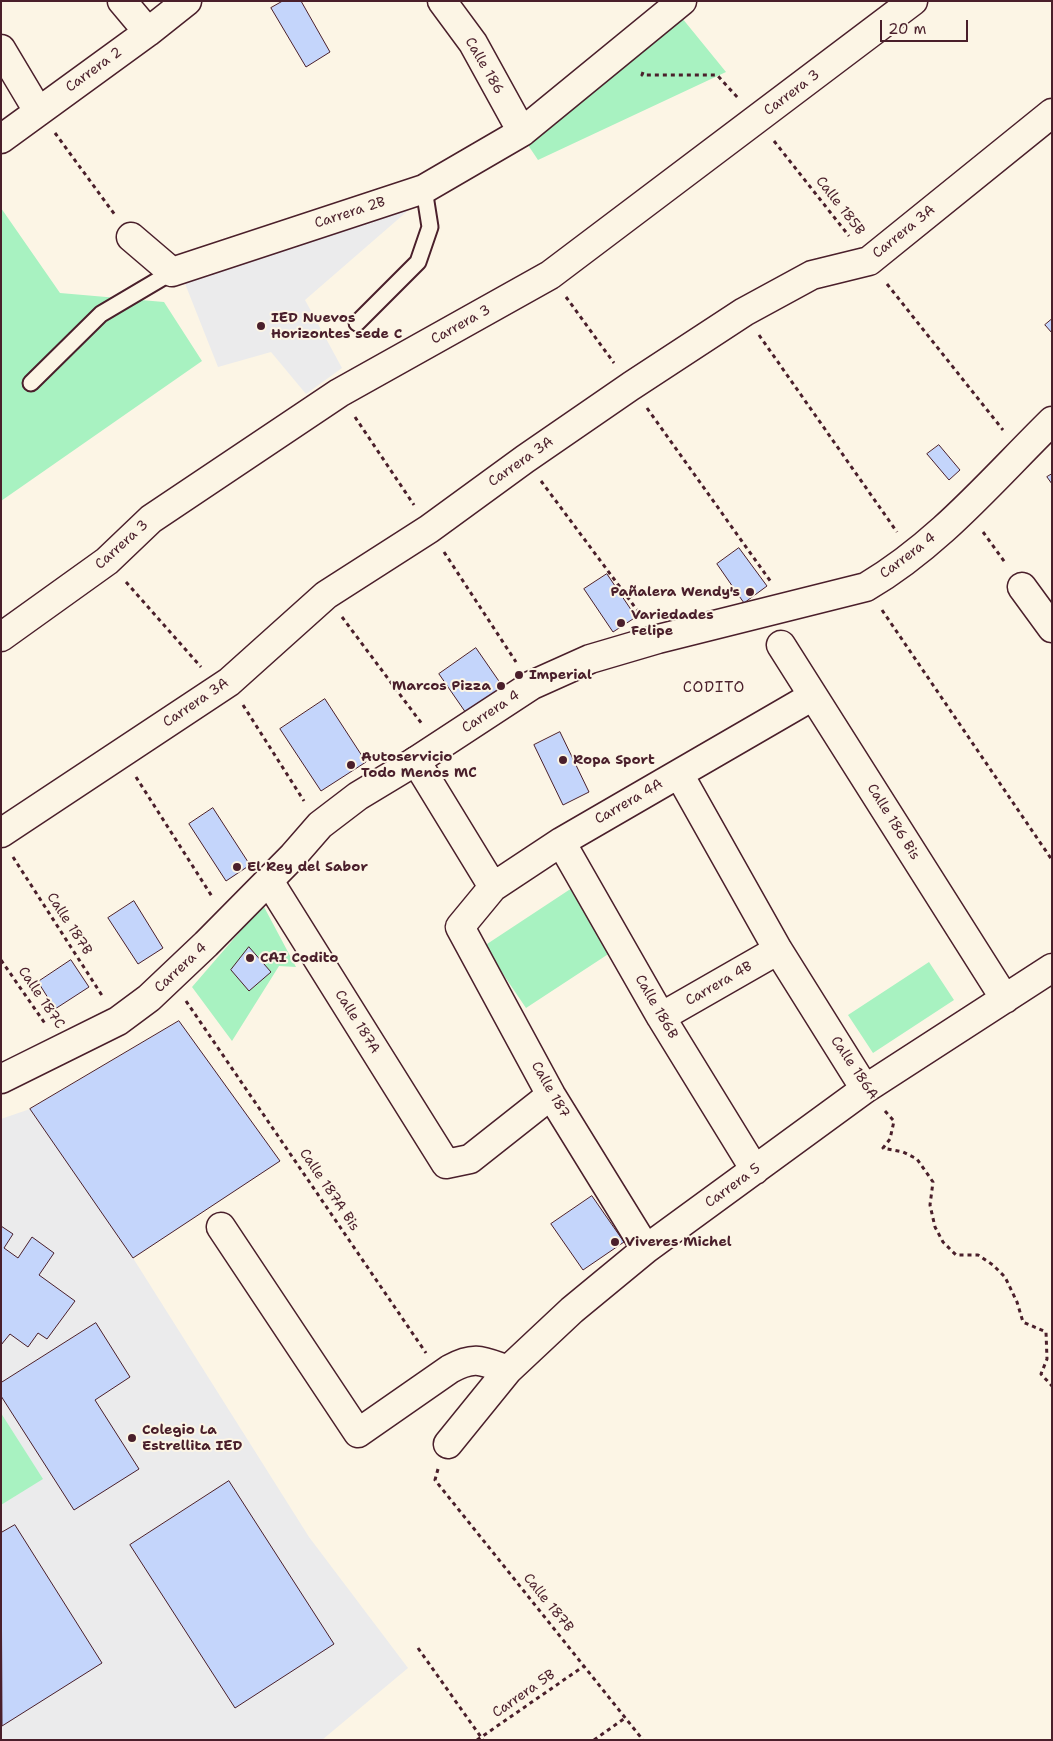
<!DOCTYPE html>
<html>
<head>
<meta charset="utf-8">
<style>
  body { margin:0 }
  #map { position:relative; width:1053px; height:1741px; overflow:hidden; background:#fcf5e5; font-family:"Shantell Sans",sans-serif }
  canvas { display:block }
  .frame { position:absolute; inset:0; border:2px solid #4a1f2b; pointer-events:none }
  .scale { position:absolute; left:880px; top:20px; width:88px; height:22px; box-sizing:border-box; border:2px solid #4a1f2b; border-top:0; padding-left:6px; font-size:15px; line-height:18px; white-space:nowrap; color:#4a1f2b; -webkit-text-stroke:4px #fcf5e5; paint-order:stroke }
</style>
</head>
<body>
<div id="map">
<canvas width="1053" height="1741"></canvas>
<div class="frame"></div>
<div class="scale">20 m</div>
</div>
<script>
const ctx = document.querySelector('canvas').getContext('2d');
ctx.lineJoin = 'round';
function fill(path, color) { ctx.fillStyle = color; ctx.fill(path, 'evenodd'); }
function trace(path, color, width, dash) { ctx.strokeStyle = color; ctx.lineWidth = width; ctx.lineCap = dash ? 'butt' : 'round'; ctx.setLineDash(dash || []); ctx.stroke(path); }
function drawText(font, color, halo, rows, align = 'center') {
  ctx.font = font + ' "Shantell Sans",sans-serif'; ctx.lineWidth = 4; ctx.setLineDash([]); ctx.textBaseline = 'middle'; ctx.strokeStyle = halo; ctx.fillStyle = color; for (const [text, x, y, turn = 0] of rows) {
    ctx.save(); ctx.translate(x, y); ctx.rotate((+turn || 0) * Math.PI / 180); ctx.textAlign = isNaN(turn) ? turn : align; if (halo) ctx.strokeText(text, 0, 0); ctx.fillText(text, 0, 0); ctx.restore();
  }
}
fill(new Path2D(`
  M411,208L305,300L342,368L306,394L271,352L218,367L184,281Z
  M30,1109L133,1258L309,1537L408,1668L322,1740H1V1505L42,1479L1,1413V1119Z`), '#ebebec');
fill(new Path2D(`
  M682,18L726,72L538,160L528,145Z
  M1,208L60,293L164,302L202,361L1,501Z
  M575,886L616,949L526,1008L484,946Z
  M263,905L296,967L279,966L232,1041L192,987Z
  M929,962L954,1000L873,1053L848,1015Z
  M1,1413L43,1479L1,1505Z`), '#a8f2c1');
const building = new Path2D(`
  M283,1H301L330,52L306,67L271,8Z
  M1052,319V333L1045,325Z
  M939,445L960,470L949,480L927,454Z
  M1052,474V484L1047,477Z
  M739,548L767,586L744,603L717,564Z
  M607,574L636,617L613,632L584,589Z
  M476,648L503,687L466,713L439,674Z
  M325,699L366,762L321,791L280,729Z
  M560,732L589,792L563,805L534,745Z
  M213,808L250,865L226,881L189,824Z
  M134,901L163,948L138,964L108,918Z
  M249,947L271,972L249,991L231,970Z
  M71,960L89,987L55,1009L38,982Z
  M179,1021L280,1161L133,1258L30,1109Z
  M592,1196L624,1242L583,1270L551,1224Z
  M1,1226L13,1234L4,1248L18,1258L32,1237L54,1253L39,1275L75,1301L47,1339L38,1333L28,1347L10,1334L1,1345Z
  M96,1323L130,1377L95,1400L139,1469L74,1510L1,1396V1383Z
  M229,1481L334,1644L235,1708L130,1545Z
  M15,1525L102,1663L2,1726L1,1533Z`);
fill(building, '#c4d5fb');
trace(building, '#4a1f2b', 1);
const lane = new Path2D(`
  M357,323L418,262L430,227L424,189
  M31,383L101,314L172,272`);
const street = new Path2D(`
  M122,1L148,32
  M442,1L473,43L522,132
  M1,49L38,111
  M1,139L148,32L187,1
  M131,237L172,272L424,189L522,132L682,1
  M1022,587L1052,628
  M1,637L107,561L151,519L339,393L550,275L913,1
  M781,645L1005,999
  M416,761L493,887
  M679,774L778,950L865,1089
  M1,833L229,682L326,595L429,529L525,459L631,386L744,312L812,275L869,261L1052,113
  M561,842L661,1017L755,1170
  M269,881L446,1164L470,1159L551,1095
  M661,1017L778,950
  M221,1227L358,1433L450,1369C475,1355 483,1361 508,1370
  M646,1249L551,1095L460,927L493,887L561,842L813,696
  M448,1444L508,1370L572,1310L646,1249L865,1089L1052,968`);
const secondary = new Path2D(`
  M1,1079L118,1021L149,998L206,944L293,856L320,825L358,796L416,761L532,685L590,659L658,639L866,587C939,544 992,480 1052,421`);
trace(lane, '#4a1f2b', 19);
trace(street, '#4a1f2b', 31);
trace(secondary, '#4a1f2b', 31);
trace(new Path2D(`
  M643,72L642,75H717L738,98
  M55,133L115,215
  M774,141L849,236
  M887,284L1003,430
  M566,297L614,363
  M759,335L897,532
  M647,408L771,582
  M355,417L414,505
  M541,481L640,614
  M983,532L1006,564
  M444,552L516,662
  M126,582L201,667
  M882,610L1052,860
  M342,617L422,724
  M243,705L304,801
  M136,777L213,898
  M13,857L103,997
  M1,960L46,1025
  M186,1001L426,1353
  M885,1111L894,1121L890,1139L883,1148L903,1152L917,1159L933,1182L930,1205L935,1227L943,1242L956,1255H978L993,1265L1005,1277L1017,1302L1023,1322L1046,1332L1047,1359L1041,1374L1052,1386
  M438,1469L435,1480L643,1740
  M418,1648L483,1740
  M477,1740L584,1666
  M594,1740L625,1718`), '#4a1f2b', 3, [4, 4]);
trace(lane, '#fcf5e5', 15);
trace(street, '#fcf5e5', 28);
trace(secondary, '#fcf5e5', 28);
for (const [x, y, r, color] of [
  [261,326,5,"#4a1f2b"],
  [750,592,5,"#4a1f2b"],
  [621,623,5,"#4a1f2b"],
  [519,675,5,"#4a1f2b"],
  [501,686,5,"#4a1f2b"],
  [563,760,5,"#4a1f2b"],
  [351,765,5,"#4a1f2b"],
  [237,867,5,"#4a1f2b"],
  [250,958,5,"#4a1f2b"],
  [615,1242,5,"#4a1f2b"],
  [132,1438,5,"#4a1f2b"]
]) { const dot = new Path2D(); dot.arc(x, y, r, 0, 2 * Math.PI); ctx.fillStyle = color; ctx.fill(dot); trace(dot, '#fcf5e5', 2); }
drawText('14px', '#4a1f2b', '#fcf5e5', [
  ["Calle 186",484,66,60],
  ["Carrera 2",94,70,-36],
  ["Carrera 3",792,93,-37],
  ["Calle 185B",840,206,52],
  ["Carrera 2B",350,213,-18],
  ["Carrera 3A",904,232,-39],
  ["Carrera 3",461,325,-29],
  ["Carrera 3A",521,462,-35],
  ["Carrera 3",122,545,-42],
  ["Carrera 4",908,556,-37],
  ["Carrera 3A",196,703,-34],
  ["Carrera 4",491,712,-33],
  ["Carrera 4A",629,802,-30],
  ["Calle 186 Bis",893,822,58],
  ["Calle 187B",69,924,57],
  ["Carrera 4",181,968,-43],
  ["Carrera 4B",719,984,-30],
  ["Calle 187C",41,998,56],
  ["Calle 186B",656,1007,60],
  ["Calle 187A",357,1022,58],
  ["Calle 186A",854,1068,56],
  ["Calle 187",550,1090,60],
  ["Carrera 5",733,1186,-36],
  ["Calle 187A Bis",329,1190,56],
  ["Calle 187B",548,1603,51],
  ["Carrera 5B",524,1694,-35]
]);
drawText('bold 14px', '#4a1f2b', '#fcf5e5', [
  ["IED Nuevos",271,318],
  ["Horizontes sede C",271,334],
  ["Pañalera Wendy's",740,592,"right"],
  ["Variedades",631,615],
  ["Felipe",631,631],
  ["Imperial",529,675],
  ["Marcos Pizza",491,686,"right"],
  ["Autoservicio",361,757],
  ["Todo Menos MC",361,773],
  ["Ropa Sport",573,760],
  ["El Rey del Sabor",247,867],
  ["CAI Codito",260,958],
  ["Viveres Michel",625,1242],
  ["Colegio La",142,1430],
  ["Estrellita IED",142,1446]
], 'left');
ctx.letterSpacing = '1px';
drawText('15px', '#4a1f2b', '#fcf5e5', [
  ["CODITO",714,688]
]);
ctx.letterSpacing = '0px';
</script>
</body>
</html>
